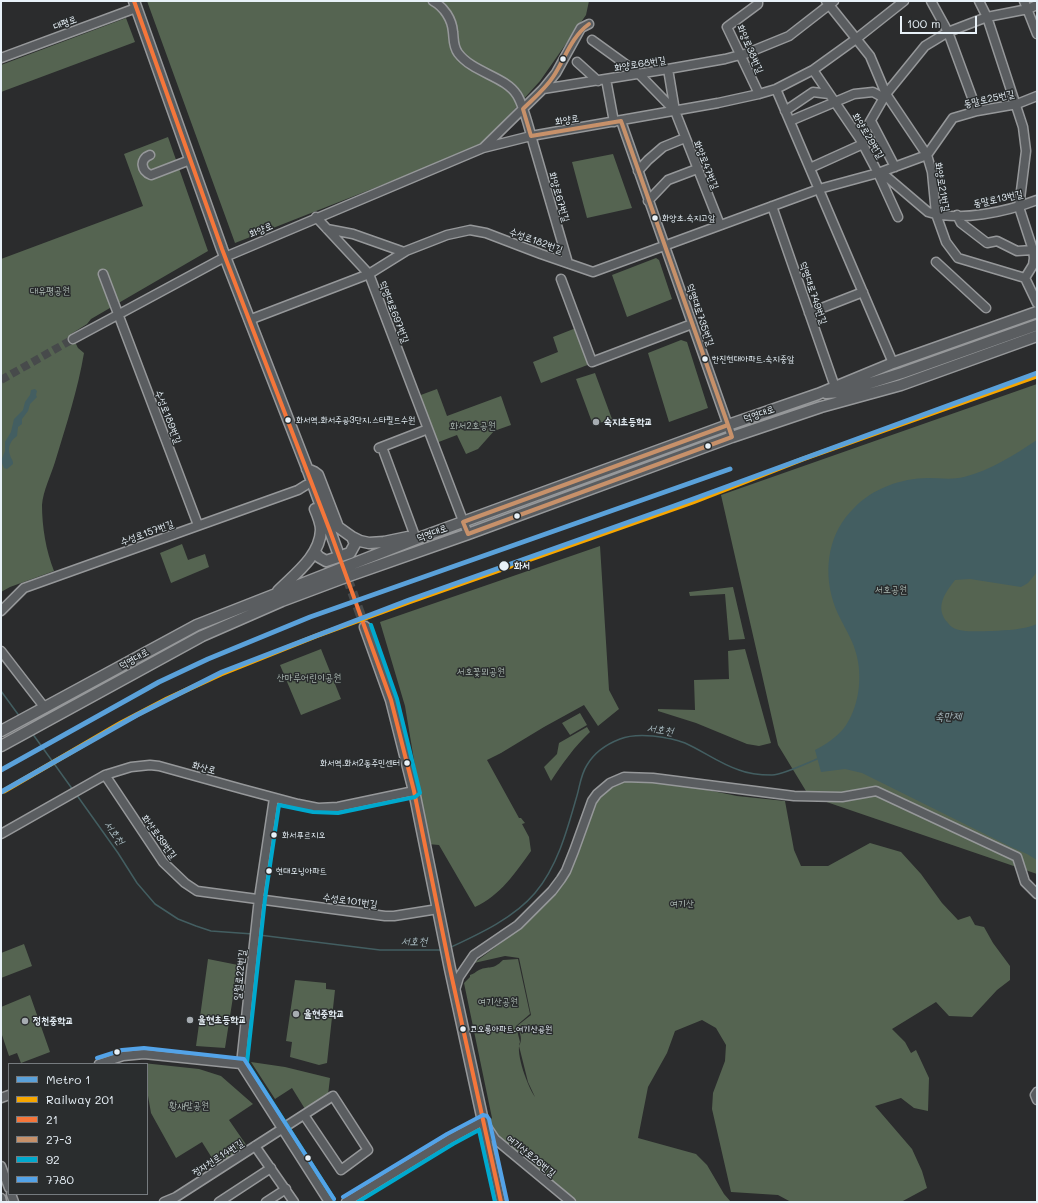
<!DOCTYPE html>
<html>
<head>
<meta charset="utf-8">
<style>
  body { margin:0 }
  #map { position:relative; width:1038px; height:1203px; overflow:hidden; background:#2b2c2d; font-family:Mali,sans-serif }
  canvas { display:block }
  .frame { position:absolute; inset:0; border:2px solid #e8f1f8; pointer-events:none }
  .legend { position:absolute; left:8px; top:1063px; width:140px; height:132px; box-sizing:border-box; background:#2a2d2e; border:1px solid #767b7f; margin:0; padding:5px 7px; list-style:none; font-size:12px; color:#e8f1f8 }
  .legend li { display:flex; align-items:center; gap:8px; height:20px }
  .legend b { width:20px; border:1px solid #767b7f }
  .scale { position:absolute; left:900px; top:16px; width:77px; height:18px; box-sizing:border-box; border:2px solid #e8f1f8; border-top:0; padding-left:5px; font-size:12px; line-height:14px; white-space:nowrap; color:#e8f1f8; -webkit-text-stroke:3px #2a2d2e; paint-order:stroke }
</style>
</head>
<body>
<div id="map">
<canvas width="1038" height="1203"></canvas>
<div class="frame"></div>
<ul class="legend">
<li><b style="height:5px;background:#5aa1da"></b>Metro 1</li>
<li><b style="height:5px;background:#f7a600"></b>Railway 201</li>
<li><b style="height:5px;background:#f5763a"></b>21</li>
<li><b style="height:5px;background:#c7916a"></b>27-3</li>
<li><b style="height:5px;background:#00a9ce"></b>92</li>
<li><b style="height:5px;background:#53a3e8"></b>7780</li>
</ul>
<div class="scale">100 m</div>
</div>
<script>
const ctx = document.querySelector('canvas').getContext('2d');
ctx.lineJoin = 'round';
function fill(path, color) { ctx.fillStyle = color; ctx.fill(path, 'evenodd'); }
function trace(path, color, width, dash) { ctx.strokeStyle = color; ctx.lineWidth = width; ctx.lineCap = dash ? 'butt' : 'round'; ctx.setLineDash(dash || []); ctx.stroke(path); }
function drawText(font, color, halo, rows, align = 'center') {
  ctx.font = font + ' Mali,"Poor Story",sans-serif'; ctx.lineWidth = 3; ctx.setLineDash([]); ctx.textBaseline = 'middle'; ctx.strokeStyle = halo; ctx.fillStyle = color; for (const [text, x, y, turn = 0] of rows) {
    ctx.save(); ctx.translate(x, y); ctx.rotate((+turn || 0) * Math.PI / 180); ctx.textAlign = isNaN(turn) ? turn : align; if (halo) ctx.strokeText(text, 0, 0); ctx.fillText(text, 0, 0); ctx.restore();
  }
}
fill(new Path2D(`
  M147,1H589L586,15L540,81L481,146L235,243Z
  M126,18L135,42L1,92V65Z
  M168,137L208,251L91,319L87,324L71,334L78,348L84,353C78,389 66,426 55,462C51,475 43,491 42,505C42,527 46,551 54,571L10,587L1,592V259L143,206L124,154Z
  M613,154L632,208L587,218L572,162Z
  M656,258L659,260L672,299L627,317L612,275Z
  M576,328L590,364L541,383L533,362L558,352L553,337Z
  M681,340L687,342L708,408L669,422L648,353Z
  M595,373L612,419L593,425L576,379Z
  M1037,384V874L809,796L778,745L721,495Z
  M437,389L447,416L501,396L511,425L494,431L478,449L466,454L457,435L436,443L418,396Z
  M182,544L188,560L205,554L209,567L171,583L160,553Z
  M600,546L609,690L619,709L598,726L584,705L544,727L501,753L487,760L519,818H521L525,823L522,824L529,837L531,851C516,872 500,896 475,907L439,845L428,844L405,706L380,622Z
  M733,587L745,639L729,640L725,594L690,596L689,592Z
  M321,649L341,699L301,715L280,665Z
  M745,649L771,743L759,746L747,744L696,723L658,711V709L695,710L694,680L729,679L728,651Z
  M580,713L587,725L570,735L562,723Z
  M587,727L590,732C574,747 563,763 551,781L544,767L557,754L559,743Z
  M628,781H663L737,796L785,801L794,850L801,866H828L870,843L901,852L921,874L942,903L958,920L970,916L975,925L984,927L993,943L1010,966V980L997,990L972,1017L949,1016L936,1002L892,1029L905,1042L911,1053L916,1050L929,1078L928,1111L914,1108L901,1098L875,1106L912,1149L922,1171L927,1188L901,1202H791L778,1195L731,1192L712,1109L713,1093L725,1061L726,1045L716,1028L702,1020L675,1031L667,1053L648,1087L638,1138L696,1154L707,1165L724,1194L731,1202H574L511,1150L487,1123L492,1118L464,983L470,977V975C474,974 475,972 479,970C490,965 492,971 503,960L518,959L530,1014L516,1026L520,1042C515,1053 528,1087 535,1097L528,1082L519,1046C523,1039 520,1033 517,1026L531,1015L519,958L505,956L474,963L517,931L559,886L596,799L612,786Z
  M24,944L32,966L1,978V953Z
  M208,959L238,965L225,1048L196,1046Z
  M295,980L326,983V989L335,990L327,1063L319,1065L290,1057L292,1042L286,1041Z
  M30,995L50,1052L21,1063L17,1053L9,1056L1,1032V1007Z
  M251,1062L285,1067L330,1078L328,1095L305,1109L292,1088L275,1099Z
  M143,1063L199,1069L221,1076L253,1104L229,1120L247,1146L217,1166L202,1142L176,1158L151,1113L147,1090V1064Z`), '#556451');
fill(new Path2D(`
  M35,389L37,391L36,395L37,397L30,404L28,411L22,419V424L18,427L17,436C11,440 7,447 10,455C11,459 13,459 13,464L7,469L4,468L1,461L5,451V442L11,432L14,419L23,410L25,402L30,395L31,390Z
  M1037,440V572L1028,583L1021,587L970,579L955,580C945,593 934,608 948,623C949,624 950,626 952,627C960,633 982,631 992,631C1007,630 1023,630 1037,624V860L1027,854L1011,847L862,773L845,769L821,772L815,750C825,745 837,737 844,728C859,708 863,677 856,653C851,634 838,619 833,601C823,568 829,532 854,508C872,489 901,478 928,478C940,478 952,480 964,477C991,470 1014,455 1037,440Z`), '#435e61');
trace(new Path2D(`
  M1,691L20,717
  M32,733L73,790
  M76,794L118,853L137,883L155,904L178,919L196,926L211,931L253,934
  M259,935L380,950H442
  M449,948C479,934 514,918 535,893C557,867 567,831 576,799C580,787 580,776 587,765C594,753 607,744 620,739C630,735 642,735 653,736C663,737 675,739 685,743C703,751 720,764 739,770C749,774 761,775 772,775C781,775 808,763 817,759`), '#435e61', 1.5);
trace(new Path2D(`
  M1,380L73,339`), '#474a4b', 8, [8, 4]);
trace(new Path2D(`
  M337,550L365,627`), '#474a4b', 10, [10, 5]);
const minor = new Path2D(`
  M433,1C444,7 452,19 453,32C454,40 453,46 458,53C473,73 505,76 517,95C524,106 530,132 534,146C545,185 557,224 568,263
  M758,1V4L727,27L759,94
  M826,1L870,56L886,94L927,155L932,172L936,214L946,242L958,258L1025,278
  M931,1L948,32L977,111
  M979,1L987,17L1023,127L1026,151L1019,207L1033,250L1034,258L1033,265L1025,278
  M1024,1L1037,34
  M592,40L639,74L675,111
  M740,56L789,36L834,1
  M1,58L136,8
  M577,62L598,81
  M668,69L675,111L720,225
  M813,70L860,139L878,173L898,217
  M606,79L614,122
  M543,89L668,69L725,59L740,55
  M776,89L893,363
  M785,111L813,92L829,94
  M621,121L732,437
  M790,121L854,94L873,92L884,98
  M871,121L895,167
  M860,139L886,94L925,46L948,32L987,17L1028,9L1037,5
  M484,147L543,89L556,73L581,28L589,24
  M150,155C139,159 141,171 151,175L190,160
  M810,168L863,144
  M638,171L648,160L663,147L685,138
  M881,172L928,212C960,222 1006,212 1037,200
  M648,201L668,180L697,169
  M772,206L835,387
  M957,215L961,223L987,243L997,241L1017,251L1033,250L1036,251
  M316,217L369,274L468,534
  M327,229L353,234L404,252
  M936,262L986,308
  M103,274L198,525
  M1025,278L1037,303
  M561,279L592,362L692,324
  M809,313L863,292
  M249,320L369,274L406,251L447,235L470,230L486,233L541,254L593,272L819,189L878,173L927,155L953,118L977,111L1017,104L1037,96
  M73,339L225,257L483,148L531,136L718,103L759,94L776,89L813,70L856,39L904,1
  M382,447L416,539
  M379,448L428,429
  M1,611L24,588L284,495L298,490L306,485
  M1,651L45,708
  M105,775L163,862L185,883L197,891L385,916H394L438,909
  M274,798L259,898L241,1064L329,1202
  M1,834L105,775L131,767L150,765L159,766L242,789L298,804L318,808L338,807L414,791
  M455,990L459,977L474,955L518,925L552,891L561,879L566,871L574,851L592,801L597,794L610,783L624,777L653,778L794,796L842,797L876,791L1017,857L1025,882L1037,894
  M99,1064L123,1056L144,1054L241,1064
  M1037,1092L1035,1095L1037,1100
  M1,1098L9,1095
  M483,1121L495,1139L571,1202
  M484,1127L501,1202
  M255,1146L294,1202
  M1,1166L9,1188
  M11,1194L14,1202
  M1,1198L2,1202
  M164,1202L176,1197L333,1096L368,1150L341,1170L304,1115
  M219,1202L271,1168
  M266,1202L286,1189
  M346,1202L450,1139L483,1121`);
const major = new Path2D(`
  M134,1L222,249L307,468L337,550
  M826,393L842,392L902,373L1037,325
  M307,469L314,472L318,475L338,527L352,537L360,541L369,543L384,542L408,537
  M315,552L319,557L326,561L350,553L355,544L352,537
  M278,591C295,574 320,556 321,530C321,523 318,516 315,509
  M365,627L391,700L414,791L450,969L483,1121
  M1,731L197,625L416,539L728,425L818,394L893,363L1037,312
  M1,746L202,636L282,601L346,577L468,534L732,437L821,407L901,385L1037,336`);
trace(minor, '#96989a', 11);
trace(major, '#96989a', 13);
trace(minor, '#5a5d60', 8);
trace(major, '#5a5d60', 10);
trace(new Path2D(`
  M134,1L222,249L330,531L391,700L414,791L450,969L501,1202`), '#f5763a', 4);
trace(new Path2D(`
  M589,24C571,37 565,59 553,77C545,89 533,99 523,109L531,136L621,121L728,425
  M728,425L732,437L468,534L463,522Z`), '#c7916a', 4);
trace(new Path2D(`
  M334,1199L247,1063L265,899L279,805L313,812L338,813L415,797L420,793L397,699L371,625
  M358,1202L453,1144L479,1130L495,1202`), '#00a9ce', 4);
trace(new Path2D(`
  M97,1058L122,1050L144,1048L244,1059L334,1199
  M343,1197L447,1134L483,1115L487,1116L489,1119L507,1201`), '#53a3e8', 4);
trace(new Path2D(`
  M4,791L121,723L167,699L221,674L316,636L409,602L693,502L803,459L1037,376`), '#f7a600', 5);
trace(new Path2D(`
  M1,770L159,682L208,659L310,617L730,469
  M1,792L137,715L222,672L409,600L674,506L1037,373`), '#5aa1da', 5);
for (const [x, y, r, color] of [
  [563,59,3.5,"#e8f1f8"],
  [655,218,3.5,"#e8f1f8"],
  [705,359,3.5,"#e8f1f8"],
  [288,420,3.5,"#e8f1f8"],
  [596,422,4,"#a6acb1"],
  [708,446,3.5,"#e8f1f8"],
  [517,516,3.5,"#e8f1f8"],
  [504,566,5.5,"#e8f1f8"],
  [407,763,3.5,"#e8f1f8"],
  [274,835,3.5,"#e8f1f8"],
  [269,871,3.5,"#e8f1f8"],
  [296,1014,4,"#a6acb1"],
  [190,1020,4,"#a6acb1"],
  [25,1021,4,"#a6acb1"],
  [463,1029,3.5,"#e8f1f8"],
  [117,1052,3.5,"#e8f1f8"],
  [308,1158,3.5,"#e8f1f8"]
]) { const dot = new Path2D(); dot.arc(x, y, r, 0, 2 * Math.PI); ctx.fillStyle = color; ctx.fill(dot); trace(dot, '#2a2d2e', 1.5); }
drawText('9px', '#e8f1f8', '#2a2d2e', [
  ["화양초.숙지고앞",662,218],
  ["한진현대아파트.숙지중앞",712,359],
  ["화서역.화서주공3단지.스타필드수원",296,420],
  ["화서역.화서2동주민센터",400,763,"right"],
  ["화서푸르지오",282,835],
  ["현대모닝아파트",276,871],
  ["코오롱아파트.여기산공원",470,1029]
], 'left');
drawText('10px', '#e8f1f8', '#2a2d2e', [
  ["대평로",65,23,-20],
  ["화양로38번길",750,49,67],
  ["화양로68번길",640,64,-9],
  ["동말로25번길",989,99,-12],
  ["화양로",567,120,-9],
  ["화양로29번길",868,136,59],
  ["화양로47번길",706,165,68],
  ["화양로21번길",942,187,81],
  ["화양로67번길",559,197,74],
  ["동말로13번길",998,199,-12],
  ["화양로",261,230,-23],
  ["수성로182번길",536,241,20],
  ["덕영대로749번길",813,293,71],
  ["덕영대로697번길",394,312,69],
  ["덕영대로735번길",700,315,71],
  ["덕영대로",759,414,-19],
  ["수성로189번길",168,417,69],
  ["수성로157번길",147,533,-20],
  ["덕영대로",432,533,-20],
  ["덕영대로",134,659,-29],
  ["화산로",204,768,15],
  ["화산로39번길",159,837,54],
  ["수성로101번길",350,901,8],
  ["일월로22번길",240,975,-84],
  ["여기산로26번길",531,1156,39],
  ["정자천로14번길",218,1158,-33]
]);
drawText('10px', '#a9b6b0', '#2a2d2e', [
  ["대유평공원",50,291],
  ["화서2호공원",473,426],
  ["서호공원",891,590],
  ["서호꽃뫼공원",481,672],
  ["산마루어린이공원",309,678],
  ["여기산",682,904],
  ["여기산공원",498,1002],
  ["황새말공원",189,1106]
]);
drawText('bold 10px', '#e8f1f8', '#2a2d2e', [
  ["숙지초등학교",604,422],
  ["율현중학교",304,1014],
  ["율현초등학교",198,1020],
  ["정천중학교",33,1021]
], 'left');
drawText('bold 10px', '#e8f1f8', '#2a2d2e', [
  ["화서",514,566]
], 'left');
drawText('italic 11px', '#a7b8be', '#2a2d2e', [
  ["축만제",948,717],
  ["서호천",660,730,8],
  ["서호천",114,833,54],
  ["서호천",414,942]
]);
</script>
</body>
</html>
